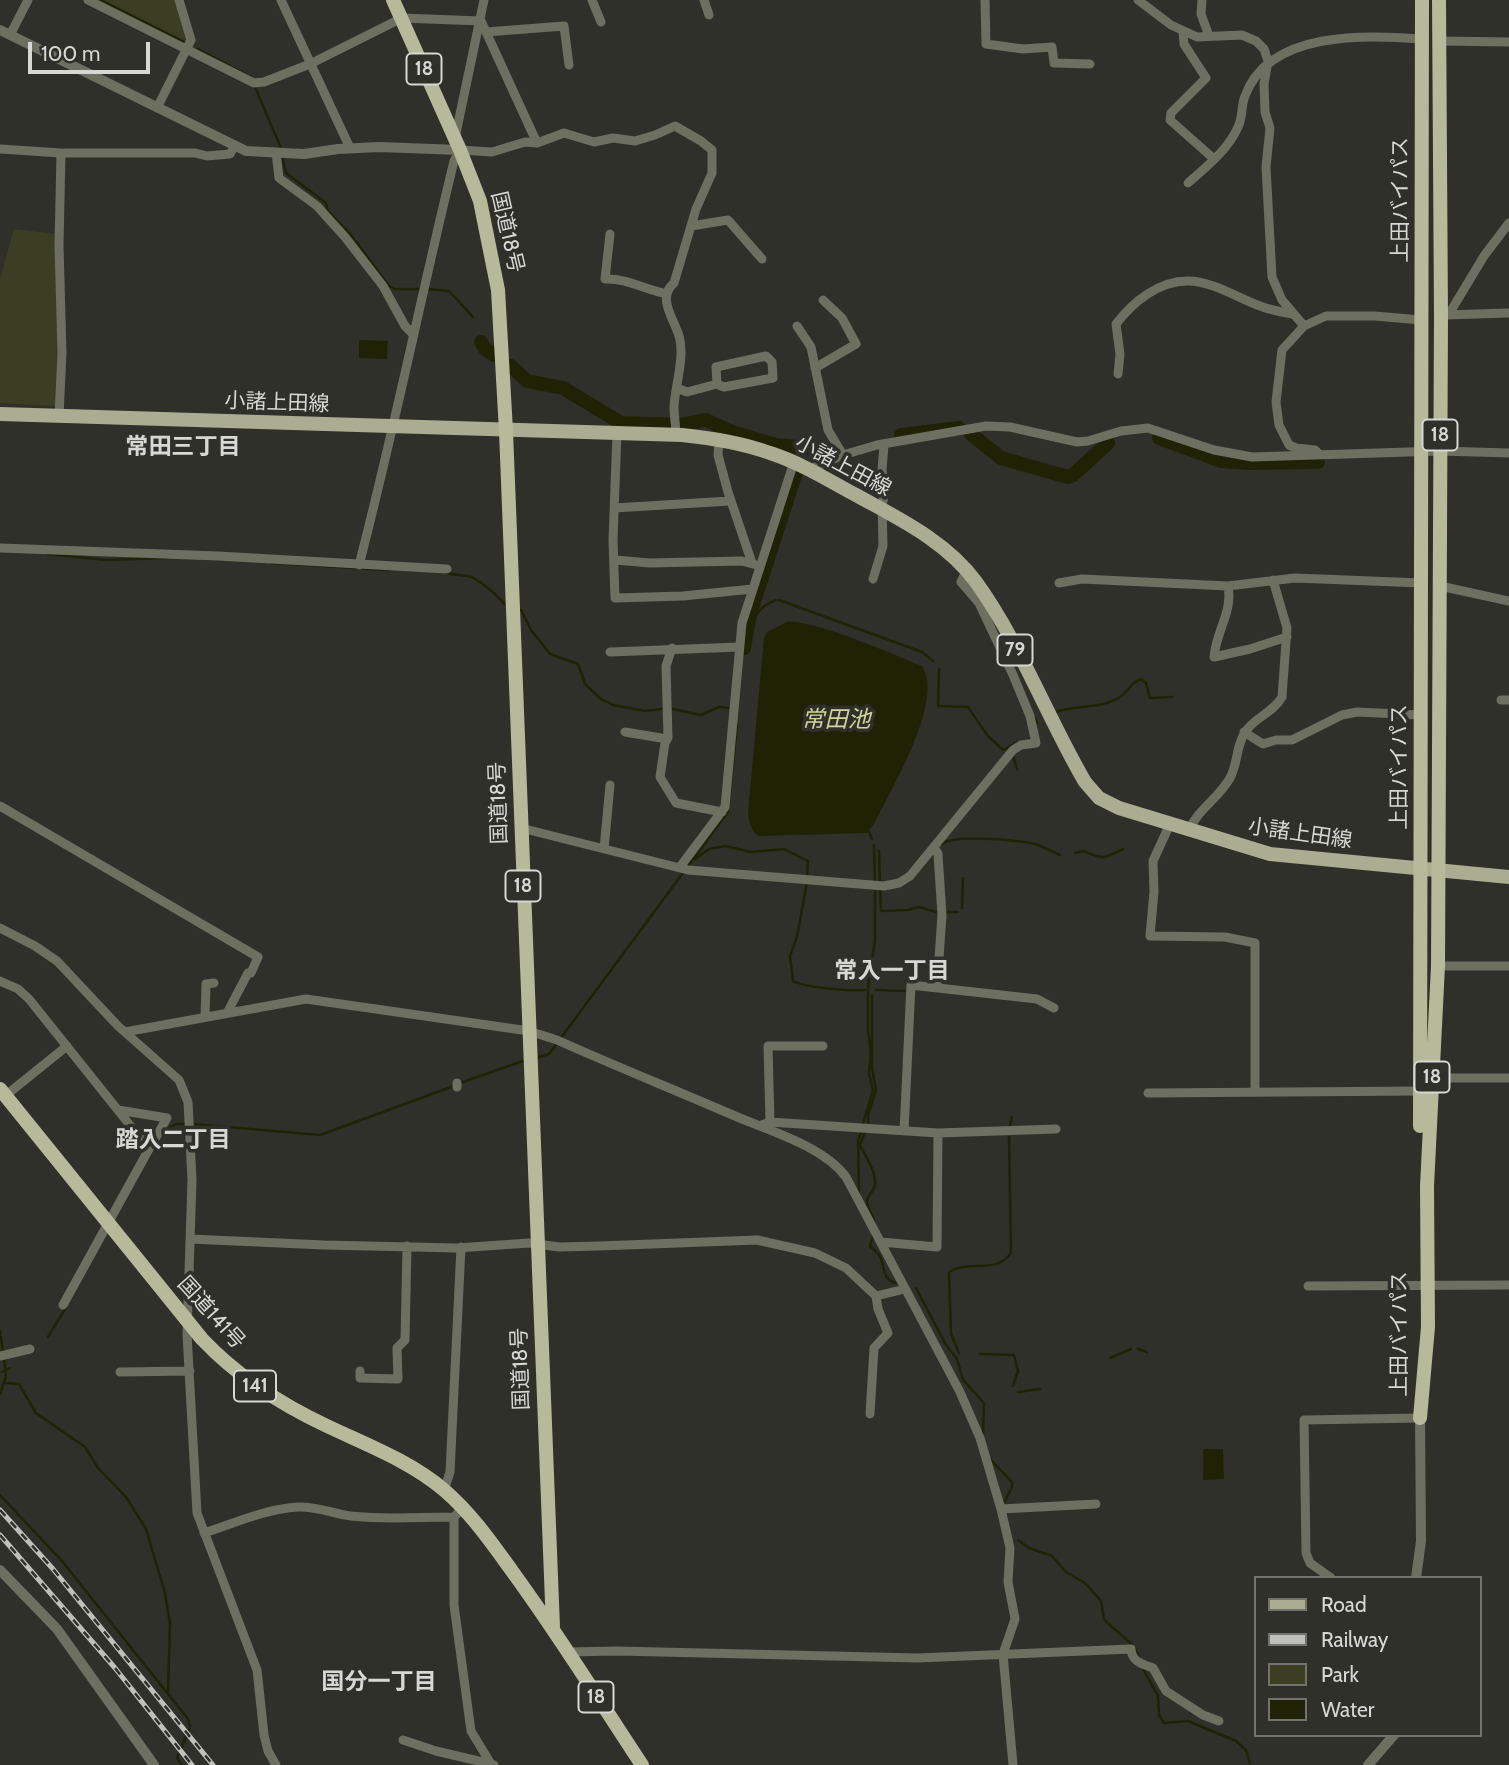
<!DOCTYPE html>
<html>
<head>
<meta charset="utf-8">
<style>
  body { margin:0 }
  #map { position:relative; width:1509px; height:1765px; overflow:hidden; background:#2f302a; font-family:Cabin,sans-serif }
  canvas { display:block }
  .legend { position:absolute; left:1254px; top:1576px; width:228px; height:161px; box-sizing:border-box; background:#2f302a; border:2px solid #72736e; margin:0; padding:9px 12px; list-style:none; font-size:21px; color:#d7d7d4 }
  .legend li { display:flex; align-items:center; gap:14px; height:35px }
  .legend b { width:35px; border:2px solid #72736e }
  .scale { position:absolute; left:28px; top:42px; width:122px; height:32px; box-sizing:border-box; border:4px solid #d7d7d4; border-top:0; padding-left:9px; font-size:21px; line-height:24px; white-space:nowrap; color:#d7d7d4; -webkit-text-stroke:5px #2f302a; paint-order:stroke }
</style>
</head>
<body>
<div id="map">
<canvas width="1509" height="1765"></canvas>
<ul class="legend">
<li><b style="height:9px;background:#aaad91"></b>Road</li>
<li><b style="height:9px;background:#bfc0bc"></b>Railway</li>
<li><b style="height:19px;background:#3c3e24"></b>Park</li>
<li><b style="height:19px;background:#202205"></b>Water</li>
</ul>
<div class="scale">100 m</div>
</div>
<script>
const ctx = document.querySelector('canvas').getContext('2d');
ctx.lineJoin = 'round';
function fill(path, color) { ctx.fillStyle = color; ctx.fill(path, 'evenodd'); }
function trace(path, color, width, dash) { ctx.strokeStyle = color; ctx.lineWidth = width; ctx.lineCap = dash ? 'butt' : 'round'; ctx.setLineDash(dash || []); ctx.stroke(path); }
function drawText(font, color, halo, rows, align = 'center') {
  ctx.font = font + ' Cabin,"Noto Sans JP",sans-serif'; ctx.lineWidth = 7; ctx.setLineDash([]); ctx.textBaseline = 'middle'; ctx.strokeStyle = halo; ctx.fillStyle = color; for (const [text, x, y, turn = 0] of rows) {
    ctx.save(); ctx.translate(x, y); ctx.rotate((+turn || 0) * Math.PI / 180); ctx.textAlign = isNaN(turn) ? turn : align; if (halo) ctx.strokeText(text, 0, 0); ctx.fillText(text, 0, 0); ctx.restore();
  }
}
fill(new Path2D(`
  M104,0H176L188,39L185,41Z
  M14,229L56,234L59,305L57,406L0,403V279Z`), '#3c3e24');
fill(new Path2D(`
  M359,340L388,341L387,359L359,358Z
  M787,622C812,619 895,655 922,666C945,699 891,790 875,822L867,833L759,836C751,832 749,821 748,813L764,638L767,632Z
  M1203,1449H1223L1224,1479L1203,1480Z`), '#202205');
trace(new Path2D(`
  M100,0L184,42
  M198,49L251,77
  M255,87L281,148
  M282,155L286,173L326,203L328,211L351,235L389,286L395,289H421
  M428,289L449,291L473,317
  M47,554L106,560L166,558
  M271,563L390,570
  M445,572C454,576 459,574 468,576C476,577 500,597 504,604
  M779,600L922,652L933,661
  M521,610L531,630L550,654L578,664L585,684L601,699L613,705L645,711L668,708L701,715L719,707L728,708
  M745,636C754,618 756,608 776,600
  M939,669L938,706L968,707L987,735L1003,750L1018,742
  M1056,712C1075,705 1102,709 1120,697C1129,691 1131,682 1141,679L1146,683L1150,698L1172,697
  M1036,719L1037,723
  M1013,756L1017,769
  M869,832L872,839
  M942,844C955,834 1017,840 1035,844C1043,847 1052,851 1060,855
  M874,845L875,883
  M879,851L880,883
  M1075,853L1083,851C1104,859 1101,860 1123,849
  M695,859L709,849L725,846L751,852L784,849L808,861L807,877
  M807,882L797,937L790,956L793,981C807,988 849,991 865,990
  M880,887L881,911L908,910L919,907L936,912
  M962,908L963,878
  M945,912H958
  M876,990L905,991
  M539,1057L549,1054L728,812L737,725
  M460,1083L523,1061
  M863,1123L873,1090L869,1073L871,1052L868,1031V987L875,940V889
  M868,1123V1115L876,1090L872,1068V995
  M193,1124L320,1135L454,1086
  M1009,1129L1012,1117
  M164,1131L176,1124H186
  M865,1132L860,1145C865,1156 879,1175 874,1188C872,1194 866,1196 867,1203C868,1212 875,1215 874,1224
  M859,1193L858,1140L862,1130
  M873,1236L870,1246C873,1249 877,1252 879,1255C886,1266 881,1282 898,1283
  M916,1288L946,1345L957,1359L963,1380L984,1403L983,1436
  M0,1331L3,1352
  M48,1337L66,1307
  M1138,1349L1147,1352
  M959,1353L951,1334L949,1272C969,1259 996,1275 1011,1253L1009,1137
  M980,1354L1014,1355L1018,1371L1013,1386
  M1110,1358L1131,1349
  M2,1372L10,1368
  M5,1383L19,1384L36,1413L85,1447L98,1468L126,1497L146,1529L165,1593L170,1624L168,1693
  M1018,1392L1040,1389
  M0,1394L6,1376L4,1358
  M990,1459L1012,1482V1487L1005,1501
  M0,1495L62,1561L188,1719L190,1727L177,1758L182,1765
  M1018,1540L1029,1548L1052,1556L1066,1572L1085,1583L1101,1601L1104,1619C1115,1633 1135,1640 1139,1659
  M1141,1665L1158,1696L1159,1715L1164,1723L1188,1721L1236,1741L1246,1750L1250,1763`), '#202205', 2.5);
trace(new Path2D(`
  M481,342L485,349L494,355
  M511,366L527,381L563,388L621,423L680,425L706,420L732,432L776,445L829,450
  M971,434L1001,458L1068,477L1073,475L1108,443
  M901,435L959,428
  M1159,438L1221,461L1250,463L1318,462
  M744,648L750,614L797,469`), '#202205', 14);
trace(new Path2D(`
  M88,0L254,83L264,82L310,64L402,18L481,21
  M281,0L350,148
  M592,0L601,22
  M704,0L709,15
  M985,0L986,44L1023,49L1052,47L1054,63L1090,64
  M1138,0L1171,25L1197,37L1242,35L1256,41L1264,49L1268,61L1264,84L1265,112L1270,128L1266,167L1272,277L1282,300L1304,326
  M1202,0L1201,14L1209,36
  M481,21L537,143
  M1183,31L1184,44L1206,78L1171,113L1170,120L1214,159
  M486,32L564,26L569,65
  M10,35L28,0
  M1439,41L1509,42
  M157,108L191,40L179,0
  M455,138L484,0
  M0,149L61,153H195L207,156L230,154L234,147
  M276,153L279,178L317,206L345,237L383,286L405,326L413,334
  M1188,183C1206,167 1228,150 1238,127C1243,118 1241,105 1245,96C1269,30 1366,35 1423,39
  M691,226L728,220L762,259
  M610,234L605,279C626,278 646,290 667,294
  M1449,314L1484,256L1509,223
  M1444,315L1509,313
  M797,326L811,347L828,430L843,455
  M815,368L856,344L842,318L823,300
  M1118,374L1120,354L1116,324C1133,302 1158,281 1188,281C1212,281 1238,298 1260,306C1270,310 1281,312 1292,314
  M677,388L687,392L717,384L724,387L773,378L772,362L766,356L716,367L717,384
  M59,416L62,353L59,245L61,153
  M617,433L613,540L615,598L683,596L753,589
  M719,439L718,455L728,492L752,563
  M1320,455L1315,450L1296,448L1289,445L1279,425L1276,402L1282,350L1304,326L1326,316H1375L1421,320
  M810,469L843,455L877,445L986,426L1010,427L1077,442L1088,441L1121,431L1148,428L1214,450L1252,457L1440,451L1509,453
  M614,508L730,501
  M0,548L218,556L447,569
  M615,560L650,563L742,561L760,566
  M359,565C394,431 421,296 454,161L460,150L492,152L525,142L537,143L564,133L594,142L613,138L635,141L655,135L675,126L701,141L712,150V173L696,209L674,283C655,299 677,322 680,340C684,361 675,386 674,407C674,416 676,426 676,435
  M873,579L883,546L882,505L885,492L882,470L884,445
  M1059,583L1082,579L1228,586L1295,578L1421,583
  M1228,586C1233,612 1216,631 1214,657L1250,649L1287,637
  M1440,586L1509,601
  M672,648L666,666L668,738L665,743L660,777L676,803L722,812
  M610,652L739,647
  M1501,700H1509
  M625,732L667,739
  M1244,732L1263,744L1276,740H1292L1342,715L1357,712L1421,715
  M0,806L258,957L251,973H248L227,1013
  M1170,824L1153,861L1154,892L1150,936L1225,937L1255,943V1091
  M521,828L688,870L884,886L899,883L910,876L1013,750L1021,745L1036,743L1030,716L1013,675L979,603L961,582L966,571
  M1189,830C1199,808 1219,798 1230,778C1238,764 1236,744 1246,731C1255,717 1273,713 1282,697L1287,628L1273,580
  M934,847L938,854L942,915L937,987
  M604,849L610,785
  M680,867L725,807L742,623L794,462
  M0,928L35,946L57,961L118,1026L179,1080L188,1102L192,1180L187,1334L197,1513L257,1670L264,1735L268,1751L276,1765
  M1438,966H1509
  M0,981L18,989L29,999L149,1149L63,1305
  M205,1017L206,984L214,983
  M125,1032L306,999L529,1031L557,1040C615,1066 675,1090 735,1116C770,1131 823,1146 846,1177L960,1392L980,1438L1001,1509L1010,1548L1008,1582L1015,1619L1003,1654L1013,1765
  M1432,1078H1509
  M457,1083V1087
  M1148,1093L1421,1091
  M5,1096L67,1046
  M118,1110L167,1118L149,1149
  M770,1122L768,1046H823
  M759,1126L770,1122L938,1133L1056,1129
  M904,1131L911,985L1037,999L1054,1008
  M190,1239L324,1245L457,1248L529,1243L559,1247L599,1246L757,1240L815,1253L846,1268L876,1296L905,1289
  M881,1242L937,1247L938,1133
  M1308,1286L1509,1285
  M0,1356L30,1349
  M360,1371V1378L398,1379L397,1348L405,1340L407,1246
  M120,1372L190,1371
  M870,1414L874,1348L888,1333L878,1309L876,1296
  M444,1490L450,1472L461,1247
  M1001,1509L1096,1504
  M454,1517V1605L471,1731L491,1764L494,1765
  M204,1533C235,1523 265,1509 298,1507C317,1506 333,1514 351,1516C385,1520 420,1517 454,1517L463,1508
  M1331,1578L1310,1563L1306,1553L1304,1420L1420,1418
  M568,1652L617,1651L918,1658L1131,1649C1132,1662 1142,1664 1153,1668L1166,1691L1203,1715L1219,1721
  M403,1740L436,1751L491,1764`), '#6d6f61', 9);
trace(new Path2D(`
  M0,30L246,151L304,154L338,149L379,147L460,150
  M0,1570L57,1629L154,1765
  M1416,1578L1421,1541L1420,1418
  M1368,1765L1394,1735`), '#6d6f61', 10);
trace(new Path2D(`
  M0,414L682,435C712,438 742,443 770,453C801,463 828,480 856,495C899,519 946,541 976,582C1020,643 1047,717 1085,782L1099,798L1119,808L1270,854L1509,877`), '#aaad91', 14);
trace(new Path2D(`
  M393,0L460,150L480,201L498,290L506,431L553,1627
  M0,1089L202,1339C238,1377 280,1404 327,1426C367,1445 410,1461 444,1490C471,1513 491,1542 512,1571C558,1634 599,1700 642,1765
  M1420,1126L1422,0
  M1420,1418L1428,1327L1427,1186L1438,966L1441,316L1439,0`), '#b6ba9a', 14);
const rail = new Path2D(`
  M0,1510L53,1569L213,1765
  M0,1535L115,1668L192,1765`);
trace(rail, '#bfc0bc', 5);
trace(rail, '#2f302a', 2.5, [8]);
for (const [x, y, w] of [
  [424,69,35],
  [1440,435,35],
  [1015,650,35],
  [523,886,35],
  [1432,1077,35],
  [255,1386,42],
  [596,1697,35]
]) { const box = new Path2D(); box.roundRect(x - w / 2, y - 15.5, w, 31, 5); ctx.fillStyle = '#2f302a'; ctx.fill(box); trace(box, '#d7d7d4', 2); }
drawText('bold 19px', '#d7d7d4', null, [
  ["18",424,69],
  ["18",1440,435],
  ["79",1015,650],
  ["18",523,886],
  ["18",1432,1077],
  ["141",255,1386],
  ["18",596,1697]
]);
drawText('21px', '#d7d7d4', '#2f302a', [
  ["上田バイパス",1401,200,-90],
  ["国道18号",507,232,77],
  ["小諸上田線",277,403,2],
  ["小諸上田線",843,466,28],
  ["上田バイパス",1400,767,-90],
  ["国道18号",499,803,-92],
  ["小諸上田線",1300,834,8],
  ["国道141号",211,1313,48],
  ["上田バイパス",1400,1334,-90],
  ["国道18号",521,1369,-92]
]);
drawText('bold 23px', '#d7d7d4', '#2f302a', [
  ["常田三丁目",183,447],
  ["常入一丁目",892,971],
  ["踏入二丁目",173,1140],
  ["国分一丁目",379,1682]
]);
drawText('italic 23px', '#d0d69b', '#2f302a', [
  ["常田池",836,720]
]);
</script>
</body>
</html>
